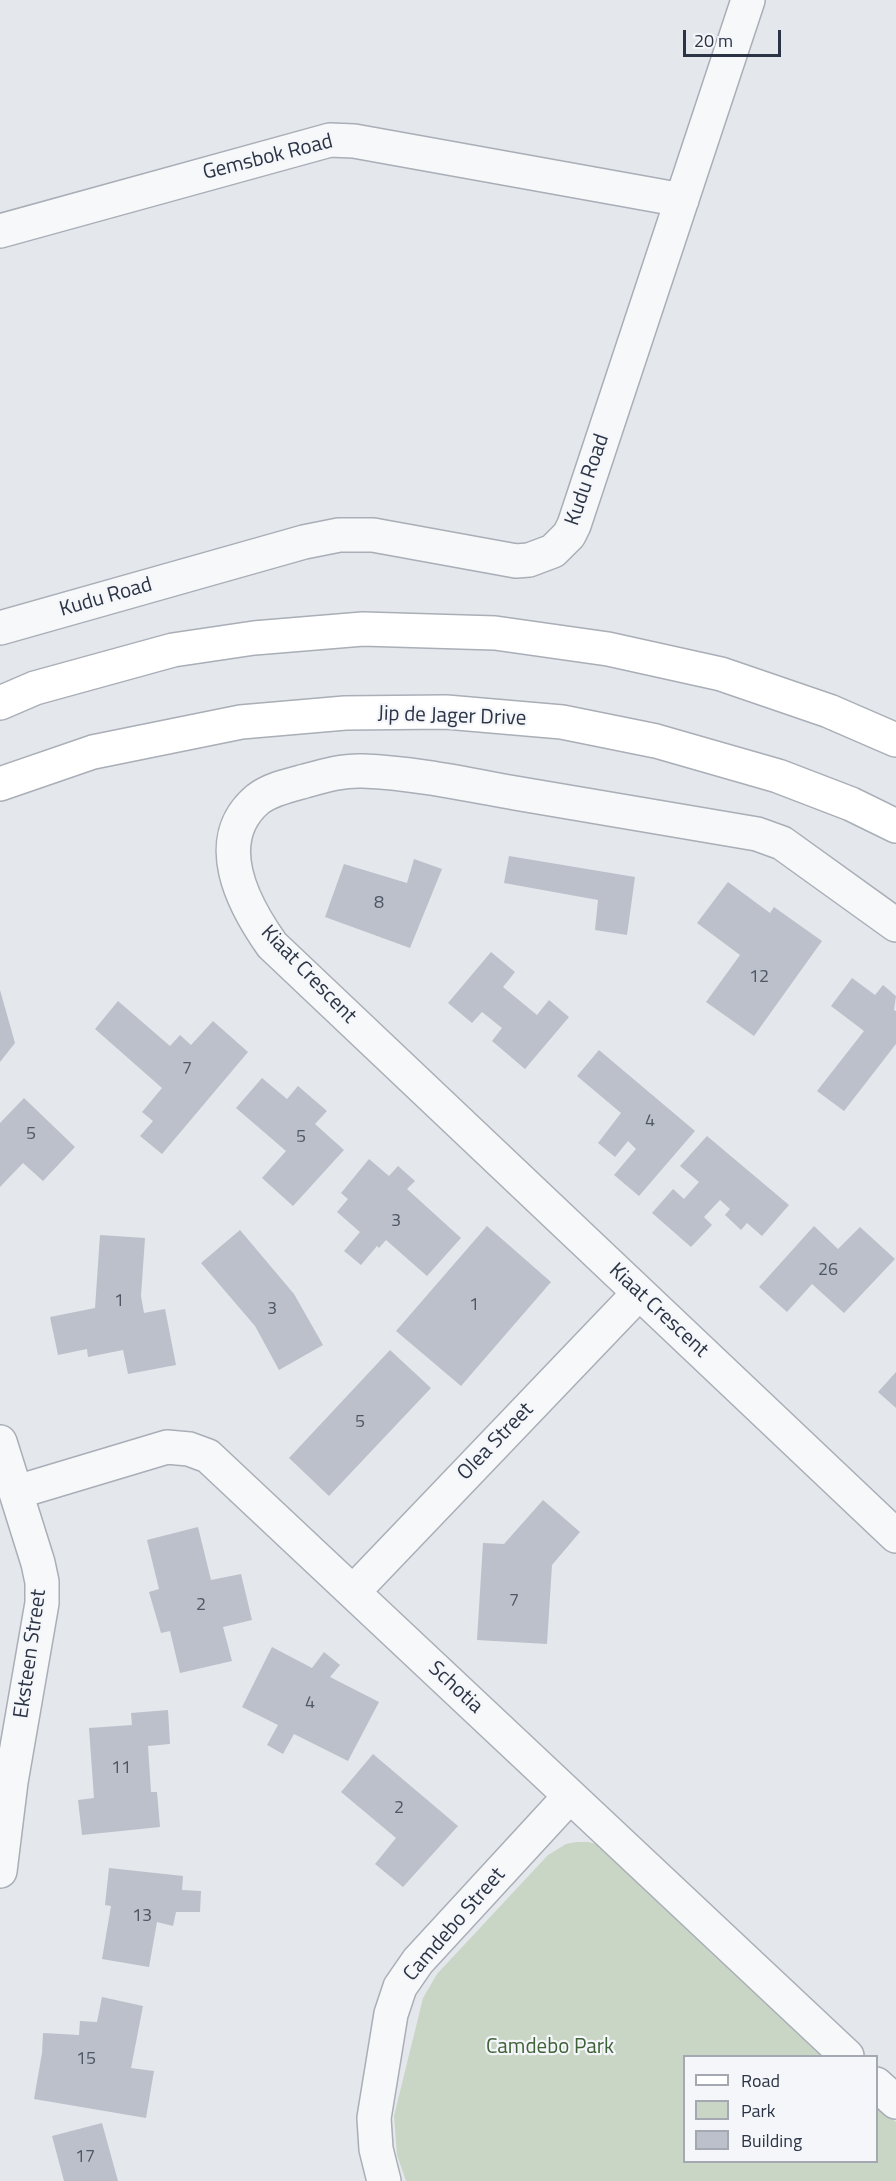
<!DOCTYPE html>
<html>
<head>
<meta charset="utf-8">
<style>
  body { margin:0 }
  #map { position:relative; width:896px; height:2181px; overflow:hidden; background:#e4e7ec; font-family:"Titillium Web",sans-serif }
  canvas { display:block }
  .legend { position:absolute; left:683px; top:2055px; width:195px; height:108px; box-sizing:border-box; background:#f4f6f9; border:2px solid #a4a8b1; margin:0; padding:8px 10px; list-style:none; font-size:18px; color:#2b3445 }
  .legend li { display:flex; align-items:center; gap:12px; height:30px }
  .legend b { width:30px; border:2px solid #a4a8b1 }
  .scale { position:absolute; left:683px; top:30px; width:98px; height:27px; box-sizing:border-box; border:3px solid #2b3445; border-top:0; padding-left:8px; font-size:18px; line-height:21px; white-space:nowrap; color:#2b3445; -webkit-text-stroke:4px #f4f6f9; paint-order:stroke }
</style>
</head>
<body>
<div id="map">
<canvas width="896" height="2181"></canvas>
<ul class="legend">
<li><b style="height:8px;background:#fff"></b>Road</li>
<li><b style="height:16px;background:#c9d6c5"></b>Park</li>
<li><b style="height:16px;background:#bbc0ca"></b>Building</li>
</ul>
<div class="scale">20 m</div>
</div>
<script>
const ctx = document.querySelector('canvas').getContext('2d');
ctx.lineJoin = 'round';
function fill(path, color) { ctx.fillStyle = color; ctx.fill(path, 'evenodd'); }
function trace(path, color, width, dash) { ctx.strokeStyle = color; ctx.lineWidth = width; ctx.lineCap = dash ? 'butt' : 'round'; ctx.setLineDash(dash || []); ctx.stroke(path); }
function drawText(font, color, halo, rows, align = 'center') {
  ctx.font = font + ' "Titillium Web",sans-serif'; ctx.lineWidth = 4.5; ctx.setLineDash([]); ctx.textBaseline = 'middle'; ctx.strokeStyle = halo; ctx.fillStyle = color; for (const [text, x, y, turn = 0] of rows) {
    ctx.save(); ctx.translate(x, y); ctx.rotate((+turn || 0) * Math.PI / 180); ctx.textAlign = isNaN(turn) ? turn : align; if (halo) ctx.strokeText(text, 0, 0); ctx.fillText(text, 0, 0); ctx.restore();
  }
}
fill(new Path2D(`
  M576,1842H588L600,1845L827,2056H684V2162H876L877,2103L896,2122V2181H406L397,2155L394,2116L423,1998L437,1974L548,1855L566,1844Z`), '#c9d6c5');
fill(new Path2D(`
  M509,856L635,877L627,935L595,930L598,900L504,883Z
  M414,859L442,869L410,948L325,917L344,864L407,883Z
  M728,882L770,913L774,907L822,941L754,1036L706,1002L740,955L697,923Z
  M491,952L515,972L503,987L537,1015L549,1000L569,1017L525,1069L492,1041L502,1028L482,1012L472,1023L448,1003Z
  M852,978L875,995L883,985L896,996L894,1010L896,1011V1044L844,1111L817,1091L864,1031L831,1006Z
  M0,990L15,1043L0,1062Z
  M118,1001L170,1046L180,1035L191,1045L213,1021L248,1052L162,1154L140,1136L153,1121L142,1112L162,1088L95,1029Z
  M599,1050L695,1131L639,1196L614,1175L636,1149L628,1141L615,1157L598,1143L621,1113L577,1076Z
  M262,1078L287,1099L298,1086L327,1111L315,1124L344,1150L293,1206L262,1178L286,1151L236,1108Z
  M24,1098L75,1147L43,1181L23,1163L0,1187V1123Z
  M707,1136L789,1205L762,1236L747,1223L741,1230L725,1215L730,1209L720,1200L704,1217L712,1225L691,1247L652,1213L673,1189L684,1199L699,1182L680,1166Z
  M369,1159L389,1176L398,1166L415,1181L407,1189L461,1238L427,1276L386,1240L379,1248L377,1246L361,1265L344,1251L360,1232L337,1212L348,1199L341,1193Z
  M487,1226L551,1282L461,1386L396,1331Z
  M814,1226L838,1249L860,1227L895,1259L844,1313L812,1284L787,1312L759,1287Z
  M240,1230L294,1294L323,1345L279,1370L255,1326L201,1263Z
  M100,1235L145,1238L141,1296L144,1313L165,1309L176,1365L128,1374L123,1350L88,1357L87,1349L58,1355L50,1317L95,1308Z
  M390,1350L431,1388L329,1496L289,1458Z
  M896,1372V1408L878,1392Z
  M543,1500L580,1532L552,1565L547,1644L477,1640L483,1543L504,1544Z
  M198,1527L211,1580L241,1574L252,1620L223,1627L232,1661L180,1673L170,1631L161,1633L149,1592L159,1589L147,1540Z
  M272,1647L312,1668L324,1652L340,1665L330,1677L379,1702L348,1761L294,1734L283,1754L267,1745L278,1725L242,1707Z
  M168,1710L170,1744L148,1746L151,1792H157L160,1827L82,1835L78,1800L94,1798L89,1728L132,1725L131,1713Z
  M373,1754L458,1826L403,1887L375,1864L396,1838L341,1792Z
  M109,1868L183,1876L182,1890L201,1891L200,1912H176L173,1926L157,1922L149,1967L102,1959L111,1906L105,1905Z
  M102,1997L143,2006L131,2068L154,2071L146,2118L34,2099L42,2053L43,2033L79,2035L80,2021L97,2022Z
  M102,2123L118,2181H64L52,2136Z`), '#bbc0ca');
const street = new Path2D(`
  M0,231L330,140L354,141L682,200
  M0,628L304,542L339,535H373L516,561L529,560L553,551L569,535L574,525L748,0
  M896,925L782,843L757,834C676,820 596,807 515,793C465,784 414,773 363,771C343,770 323,776 305,781C290,785 271,789 258,799C209,840 243,904 272,945L896,1536
  M0,1442L38,1563L42,1582V1603L11,1782L0,1871
  M17,1492L167,1447L189,1449L208,1456L847,2056
  M353,1592L639,1293
  M876,2084L896,2102
  M384,2181L376,2149L374,2118L391,2014L400,1987L418,1961L570,1796`);
const secondary = new Path2D(`
  M0,703L35,688L173,650L254,638L363,629L495,633L608,649L721,674L829,711L896,740
  M0,784L93,752L241,722L345,713L446,712L562,722L656,741L778,776L851,804L896,826`);
trace(street, '#a9aeb7', 36);
trace(secondary, '#a9aeb7', 36);
trace(street, '#f7f8fa', 33);
trace(secondary, '#fff', 33);
drawText('18px', '#4f5766', null, [
  ["8",379,904],
  ["12",759,978],
  ["7",187,1070],
  ["4",650,1122],
  ["5",31,1135],
  ["5",301,1138],
  ["3",396,1222],
  ["26",828,1271],
  ["1",119,1302],
  ["1",474,1306],
  ["3",272,1310],
  ["5",360,1423],
  ["7",514,1602],
  ["2",201,1606],
  ["4",310,1704],
  ["11",121,1769],
  ["2",399,1809],
  ["13",142,1917],
  ["15",86,2060],
  ["17",85,2158]
]);
drawText('21px', '#2b3445', '#f4f6f9', [
  ["Gemsbok Road",268,158,-14],
  ["Kudu Road",588,480,-71],
  ["Kudu Road",106,598,-16],
  ["Jip de Jager Drive",452,717,2],
  ["Kiaat Crescent",308,975,46],
  ["Kiaat Crescent",658,1311,43],
  ["Olea Street",496,1442,-46],
  ["Eksteen Street",31,1654,-82],
  ["Schotia",455,1688,43],
  ["Camdebo Street",455,1925,-49]
]);
drawText('21px', '#3f6138', '#f4f6f9', [
  ["Camdebo Park",550,2048]
]);
</script>
</body>
</html>
